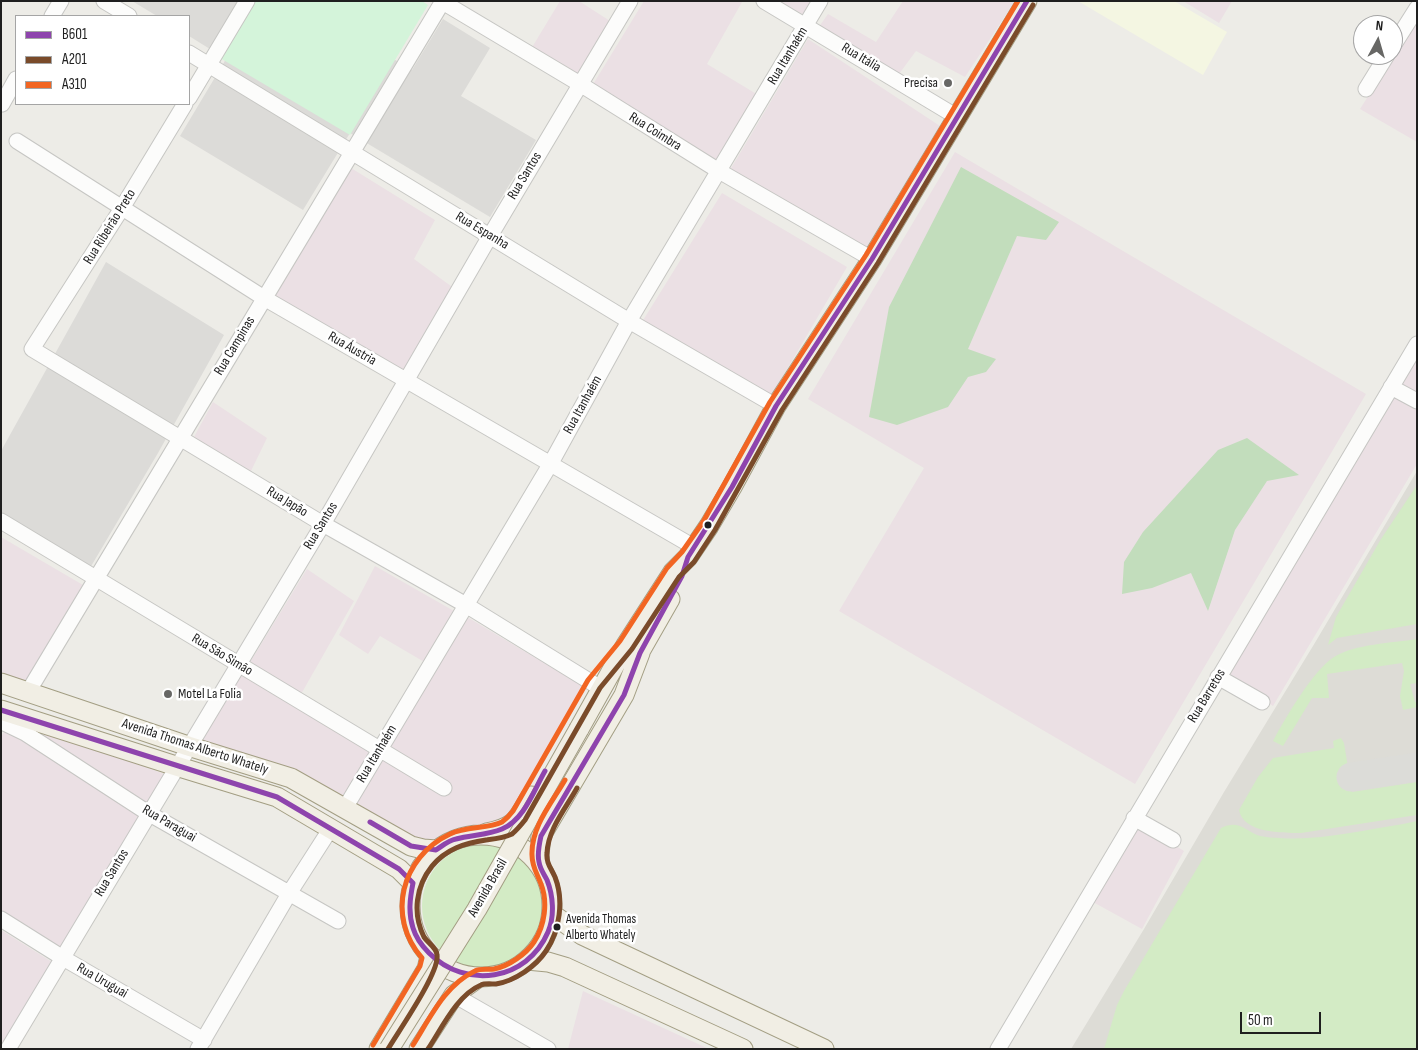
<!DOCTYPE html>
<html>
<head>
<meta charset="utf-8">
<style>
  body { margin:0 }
  #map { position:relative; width:1418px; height:1050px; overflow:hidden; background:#edece7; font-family:"Sofia Sans Condensed",sans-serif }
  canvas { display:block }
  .frame { position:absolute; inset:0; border:2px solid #1f1f1f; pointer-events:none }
  .legend { position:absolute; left:15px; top:15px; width:175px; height:90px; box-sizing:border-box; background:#fff; border:1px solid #a5a5a5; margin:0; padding:6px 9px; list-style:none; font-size:15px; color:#1f1f1f }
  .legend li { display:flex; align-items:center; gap:10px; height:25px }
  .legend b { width:25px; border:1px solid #a5a5a5 }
  .north { position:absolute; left:1353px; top:15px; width:50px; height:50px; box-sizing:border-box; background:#fff; border:1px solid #a5a5a5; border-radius:50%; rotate:6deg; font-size:14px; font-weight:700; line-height:20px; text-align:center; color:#1f1f1f }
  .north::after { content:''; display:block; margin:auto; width:18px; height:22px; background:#676765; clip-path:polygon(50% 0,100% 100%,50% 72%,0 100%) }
  .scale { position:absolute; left:1240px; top:1012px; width:81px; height:22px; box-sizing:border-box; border:2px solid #1f1f1f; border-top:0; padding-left:6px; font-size:15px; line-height:18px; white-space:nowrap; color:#1f1f1f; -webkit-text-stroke:4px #fff; paint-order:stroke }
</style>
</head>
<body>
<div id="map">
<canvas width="1418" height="1050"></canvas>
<div class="frame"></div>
<ul class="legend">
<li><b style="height:6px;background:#8e44ad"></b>B601</li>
<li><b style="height:6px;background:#7a4b2a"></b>A201</li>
<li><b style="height:6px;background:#f26522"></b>A310</li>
</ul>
<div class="north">N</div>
<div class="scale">50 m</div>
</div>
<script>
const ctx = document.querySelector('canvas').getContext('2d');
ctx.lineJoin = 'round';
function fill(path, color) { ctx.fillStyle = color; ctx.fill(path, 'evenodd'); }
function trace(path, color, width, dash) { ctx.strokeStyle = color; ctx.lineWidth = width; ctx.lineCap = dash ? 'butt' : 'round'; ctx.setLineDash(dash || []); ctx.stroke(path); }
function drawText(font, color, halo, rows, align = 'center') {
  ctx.font = font + ' "Sofia Sans Condensed",sans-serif'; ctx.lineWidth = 5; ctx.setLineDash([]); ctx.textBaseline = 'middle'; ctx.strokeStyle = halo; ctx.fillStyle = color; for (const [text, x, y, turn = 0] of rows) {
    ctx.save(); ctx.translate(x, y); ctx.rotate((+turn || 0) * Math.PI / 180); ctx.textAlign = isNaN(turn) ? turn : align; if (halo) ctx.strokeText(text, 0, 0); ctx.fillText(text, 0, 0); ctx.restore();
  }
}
fill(new Path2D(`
  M132,1H297L412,70L443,19L490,48L461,96L536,140L490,217L350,133L303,210L180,136L226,59L189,36V16H157Z
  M106,262L224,335L158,453L90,568L1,515V451Z`), '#dcdbd8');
fill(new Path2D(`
  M560,1H579L610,21L578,77L531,49Z
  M644,1L742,2L707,64L758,95L717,165L592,86Z
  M779,1H814L806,16Z
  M903,1H1015L965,77L916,51L899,74L816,31L828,14L876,42Z
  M1183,1H1232L1219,23Z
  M1417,19V142L1360,109Z
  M808,39L940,126L868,250L730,170Z
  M955,152L1366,394L1135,784L839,611L924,468L808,399Z
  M351,168L435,220L414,259L455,289L405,375L275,296Z
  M722,193L847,267L772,395L642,322Z
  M1417,353V395L1398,384Z
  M1395,394L1417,407V464L1273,706L1224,676Z
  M213,402L267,438L250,473L194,437Z
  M1,537L83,585L26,683L1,674Z
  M375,566L454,611L426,663L380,636L368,654L339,635Z
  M307,569L354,601L300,696L249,664Z
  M467,617L586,688L512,813L491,826L425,843L354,802Z
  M239,671L373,751L343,802L196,743Z
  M12,718L167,775L61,949L1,912V737Z
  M1137,822L1184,851L1142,929L1093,902Z
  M1,930L52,962L1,1048Z
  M583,991L709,1049H568Z`), '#ebe0e4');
fill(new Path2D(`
  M1078,1H1174L1227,32L1203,75Z`), '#f4f6e2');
fill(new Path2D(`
  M1417,471V1049H1071L1144,929L1224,792L1313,646Z`), '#dddcd6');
fill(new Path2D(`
  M1417,485V624L1337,638L1328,645L1336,617L1381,539Z
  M1417,639V683L1410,684L1415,702H1417V707L1403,710L1400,696L1404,671L1402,663L1327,674L1329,698H1312L1283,746L1273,741C1284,720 1314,669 1334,657C1355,644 1392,643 1417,639Z
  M1341,738L1344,743L1352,792L1417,782V815L1301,833C1282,833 1243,833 1239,810L1258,777L1273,758L1334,748L1333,741Z
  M1417,821V1049H1104L1117,1005L1124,991L1221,828C1239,819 1245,831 1260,836C1266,837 1274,838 1280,838C1319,841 1363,830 1403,824Z
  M422 906a62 62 0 1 1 124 0a62 62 0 1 1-124 0Z`), '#d3ebc5');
fill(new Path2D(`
  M961,167L1059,222L1046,240L1017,236L968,349L996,359L986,372L968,377L948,407L897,425L869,417L889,307Z
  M1247,438L1299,475L1267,481L1235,530L1208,611L1191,573L1152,588L1122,594L1124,562L1143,532L1218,450Z`), '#c2ddbc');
fill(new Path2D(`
  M254,1H422L428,5L350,135L220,58Z`), '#d4f4da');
trace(new Path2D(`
  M1351,777L1417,767`), '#dcdcd8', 29);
const minor = new Path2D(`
  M104,1L129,16
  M441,1L580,84L719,171L872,259
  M764,1L957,117
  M52,16L61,1
  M1393,46L1417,8
  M189,53L629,321L776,406
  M1366,89L1387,55
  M189,98L247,1
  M2,104L16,79
  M185,104L122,208L32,349L323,524L466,605L594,684
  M17,141L264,298L694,547
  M1391,387L1417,401
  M1,521L444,788
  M1218,677L1262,702
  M28,692L443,1
  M2,722L25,733L148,813L338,921
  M345,808L551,463L629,321L820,1
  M1134,818L1173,840
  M1,919L63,958L204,1040
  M454,995L548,1049
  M8,1049L323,524L490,236L630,1
  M198,1049L290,892L331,828
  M998,1049L1417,344`);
const major = new Path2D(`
  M634,662L670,599
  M1,683L188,746L291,778L411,846L423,849L436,850
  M1,710L176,766L277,797L399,869L413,883
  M579,729L626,645L673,572L688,557L709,526L732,487L776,406L872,259L1027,1
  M486,833C515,828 517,820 531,796
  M410 906a71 71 0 1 1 142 0a71 71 0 1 1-142 0Z
  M540,866L539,855L541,836L624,695L640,653
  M552,914L582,935L824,1049
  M527,960L548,962L565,967L743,1049
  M379,1049L427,969L430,956
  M419,1049L454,995L479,977`);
trace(minor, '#c6c6c3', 17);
trace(major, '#a39e83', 21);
trace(minor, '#fcfcfb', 15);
trace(major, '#f1eee4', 19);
const majorBridge = new Path2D(`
  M389,1049L477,909L579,729`);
trace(majorBridge, '#a39e83', 21, []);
trace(majorBridge, '#f1eee4', 19);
trace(new Path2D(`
  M1,710L277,797L399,869L413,883C410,898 408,913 413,928C416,938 422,946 429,953C466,990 527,981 548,932C555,916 553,895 547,880C544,874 540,869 539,862C537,854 539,845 541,836L624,695L640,653L682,576L688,557L732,487L776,406L872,259L1027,1
  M370,822L411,846L436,850C442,846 449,840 456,839C471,835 488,835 502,829C524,820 534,790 545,771`), '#8e44ad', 5);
trace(new Path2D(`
  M388,1049C398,1032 440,972 437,955C437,948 428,943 424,937C412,913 416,886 432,866C446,849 465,843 486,840C494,839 504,838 512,834C517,830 521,825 525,820L600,688L632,649L679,577L694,562L715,530L782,410L878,263L1033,5
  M428,1049C442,1028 457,995 481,985C485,983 491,984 496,984C515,981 536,966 546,951C560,930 564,900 555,877C551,868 546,863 547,853C548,829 566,808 577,788`), '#7a4b2a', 5);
trace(new Path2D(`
  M373,1045L420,966L422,958C386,917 401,857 450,834C466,826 488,829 502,822C506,819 510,815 513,811L588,680L620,641L667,568L682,552L703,522L770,402L866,255L1018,1
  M413,1045C430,1018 445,985 475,971C481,968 488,970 494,969C509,966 526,954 534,942C545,925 548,902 541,884C537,873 532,867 532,855C531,827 551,804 565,780`), '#f26522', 5);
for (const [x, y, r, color] of [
  [948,83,5,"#676765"],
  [708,525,4.5,"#1f1f1f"],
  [168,694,5,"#676765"],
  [557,927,4.5,"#1f1f1f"]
]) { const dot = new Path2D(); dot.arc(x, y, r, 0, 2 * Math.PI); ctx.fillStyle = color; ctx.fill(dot); trace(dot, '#fff', 2); }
drawText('13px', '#1f1f1f', '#fff', [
  ["Avenida Thomas",566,920],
  ["Alberto Whately",566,936]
], 'left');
drawText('14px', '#1f1f1f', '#fff', [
  ["Rua Itanhaém",788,56,-59],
  ["Rua Itália",861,58,31],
  ["Rua Coimbra",655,132,32],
  ["Rua Santos",525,176,-59],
  ["Rua Ribeirão Preto",110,227,-58],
  ["Rua Espanha",482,231,31],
  ["Rua Campinas",235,346,-59],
  ["Rua Áustria",352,349,30],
  ["Rua Itanhaém",583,405,-61],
  ["Rua Japão",287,502,31],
  ["Rua Santos",321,526,-59],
  ["Rua São Simão",222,655,31],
  ["Rua Barretos",1207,696,-59],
  ["Avenida Thomas Alberto Whately",195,747,18],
  ["Rua Itanhaém",377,754,-59],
  ["Rua Paraguai",169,824,30],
  ["Rua Santos",112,873,-59],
  ["Avenida Brasil",488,888,-60],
  ["Rua Uruguai",102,981,30]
]);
drawText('14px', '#1f1f1f', '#fff', [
  ["Precisa",938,83],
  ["Motel La Folia",178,694,"left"]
], 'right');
</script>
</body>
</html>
